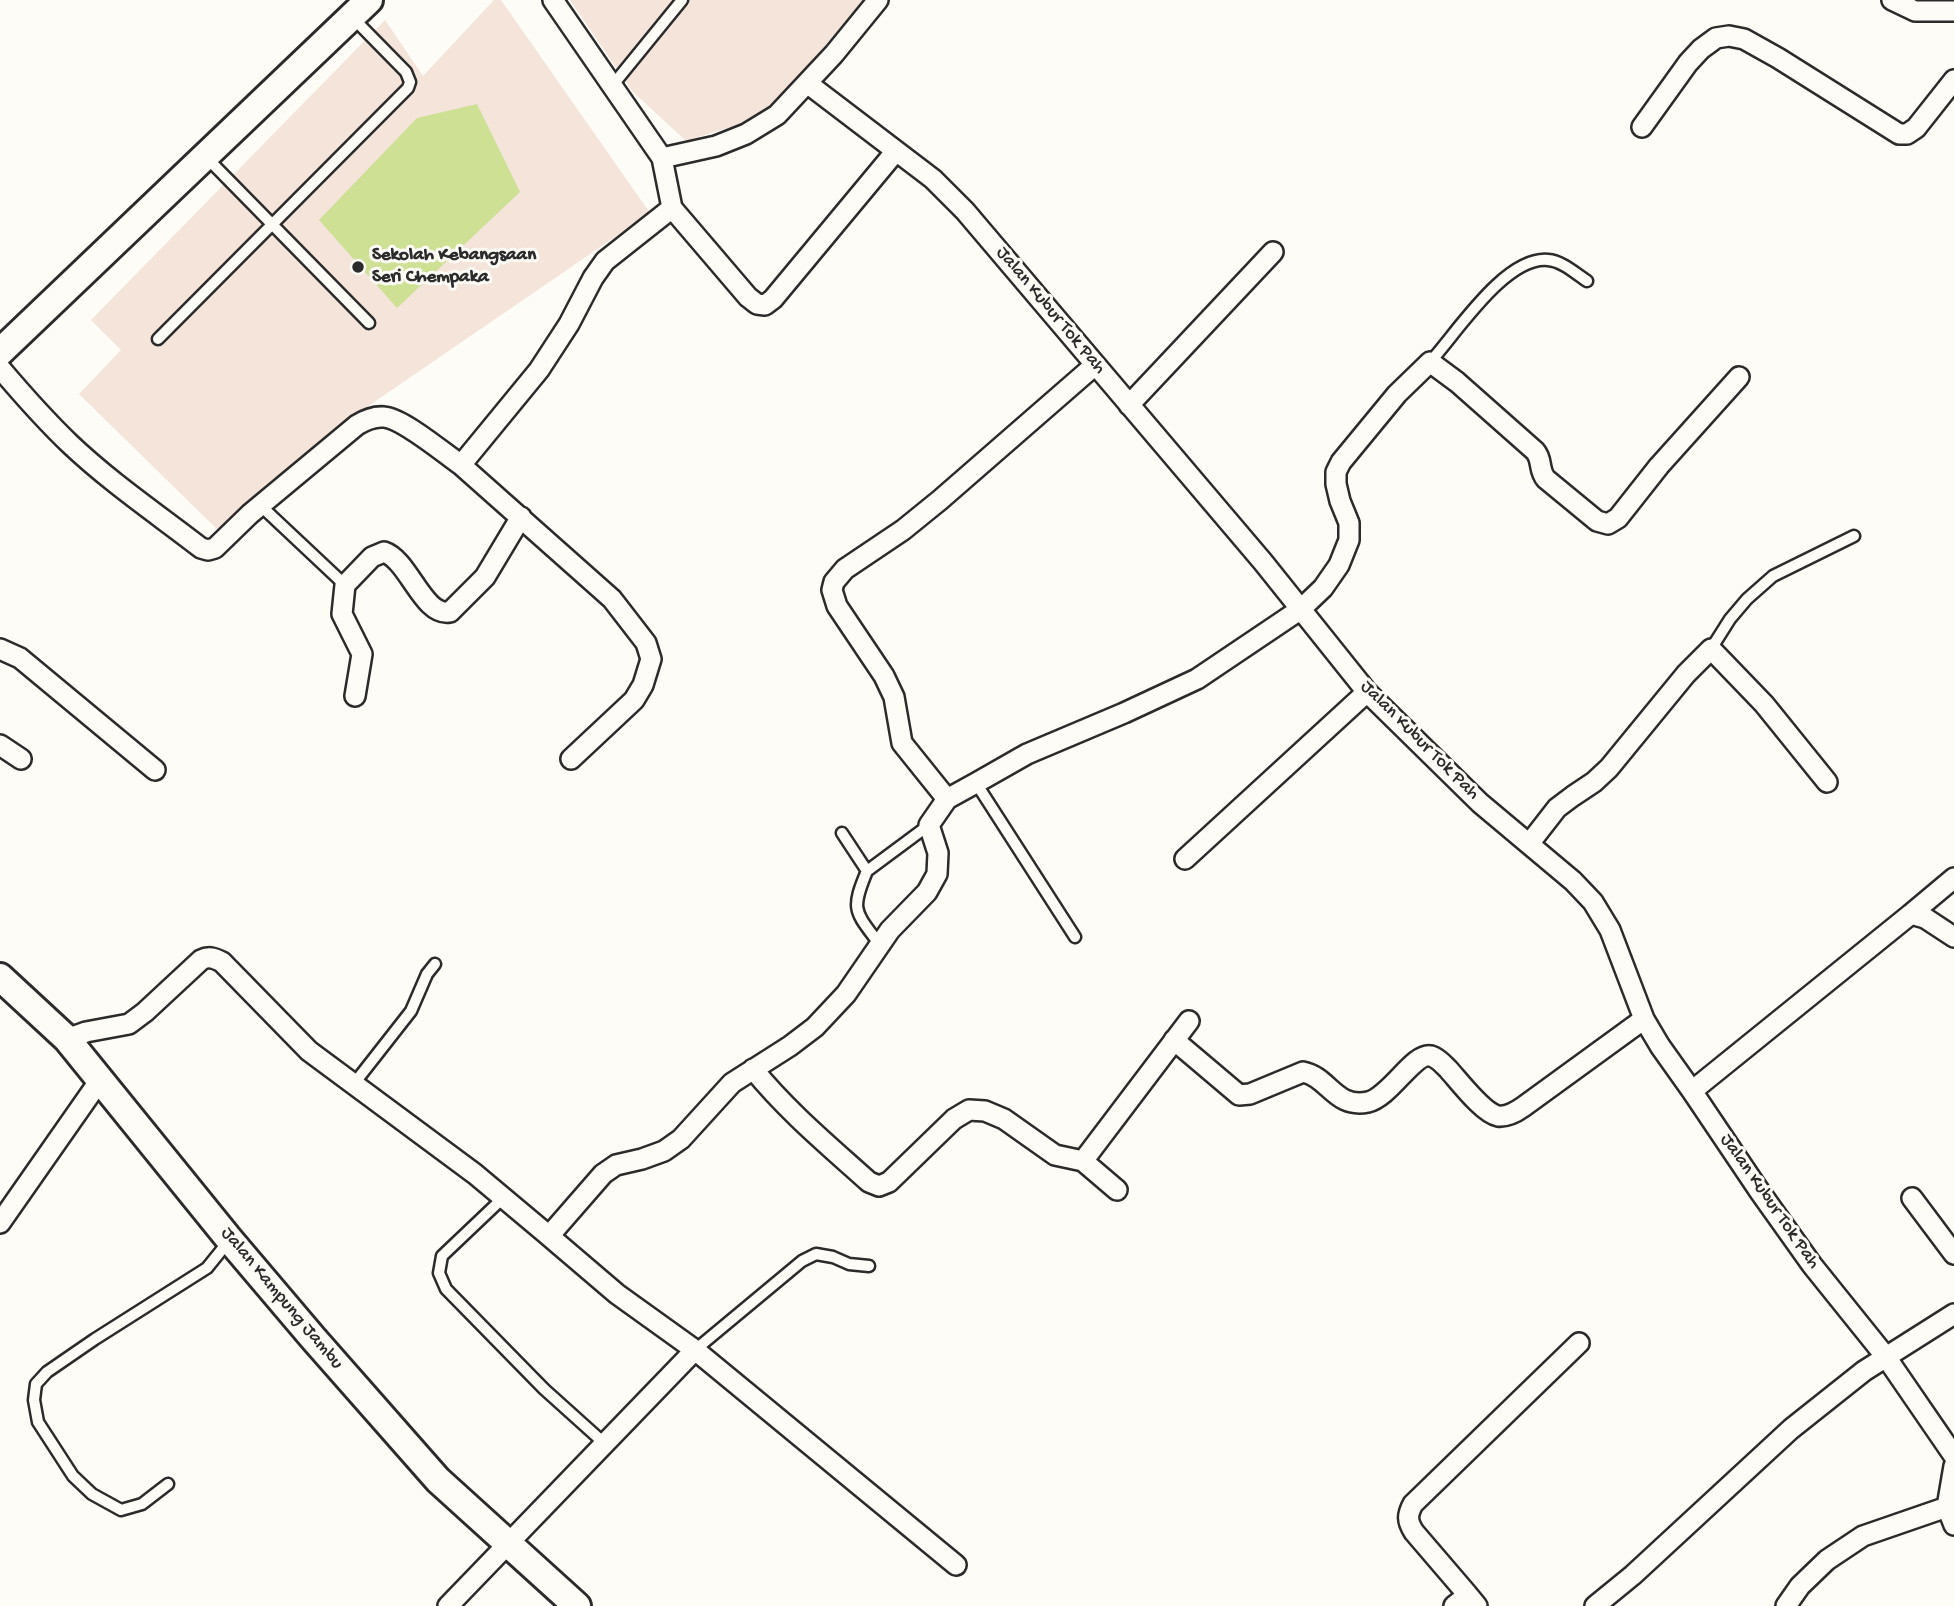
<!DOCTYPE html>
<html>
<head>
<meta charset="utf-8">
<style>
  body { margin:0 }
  canvas { display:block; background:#fdfcf7 }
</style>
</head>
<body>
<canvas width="1954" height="1606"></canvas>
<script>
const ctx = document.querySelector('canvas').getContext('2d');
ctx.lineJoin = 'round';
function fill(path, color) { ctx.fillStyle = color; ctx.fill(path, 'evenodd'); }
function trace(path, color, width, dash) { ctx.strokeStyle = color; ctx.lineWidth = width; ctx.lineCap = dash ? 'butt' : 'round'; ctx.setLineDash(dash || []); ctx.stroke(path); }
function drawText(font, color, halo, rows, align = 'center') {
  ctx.font = font + ' "Gochi Hand",sans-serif'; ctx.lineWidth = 6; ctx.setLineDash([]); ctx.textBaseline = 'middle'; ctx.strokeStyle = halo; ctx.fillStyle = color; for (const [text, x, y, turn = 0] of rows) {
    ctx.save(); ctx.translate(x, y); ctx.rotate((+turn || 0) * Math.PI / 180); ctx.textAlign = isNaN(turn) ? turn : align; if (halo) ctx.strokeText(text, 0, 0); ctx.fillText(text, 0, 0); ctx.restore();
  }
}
fill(new Path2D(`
  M494,0H501L650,213L342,424L220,532L79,394L121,350L91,320L385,20L423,76Z
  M570,0H864L773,106L743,123L686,141L632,91Z`), '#f4e4da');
fill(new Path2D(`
  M477,104L520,192L397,308L319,220L417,118Z`), '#cde094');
const lane = new Path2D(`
  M612,86L682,0
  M206,157L369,323
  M158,339L408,88L410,82L406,72L353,18
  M1430,362C1456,334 1505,256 1548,260C1562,261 1575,273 1587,281
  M261,506L345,585
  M1711,649L1730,619L1747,599L1773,576L1854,536
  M976,783L1075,937
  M842,833L867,871C850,911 855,911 880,945
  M867,871L929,825
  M353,1085L411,1011L427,974L435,964
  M503,1198L442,1256L439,1273L446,1289L544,1389L604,1443
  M695,1350L802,1261L816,1254L833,1257L849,1264L869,1266
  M168,1484L142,1504L121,1510L92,1494L73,1476L38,1422L34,1400L36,1384L47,1372L95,1339L207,1268L228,1242`);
const street = new Path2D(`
  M1892,0L1915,11H1954
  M807,83L933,179L965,211L1263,562L1367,692L1480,803L1573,881L1593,902L1610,930L1644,1019L1660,1046L1692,1091L1760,1192L1812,1265L1886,1357L1954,1456
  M1642,127L1688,63L1701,49L1716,38L1729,36L1744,39L1778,58L1899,134H1907L1916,128L1954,80
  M662,158L716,146L746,134L777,115L834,54L878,0
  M672,208L748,297L757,304L765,305L773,299L896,151
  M0,368C22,394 45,420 70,444C110,482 157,514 201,548L208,550L215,548L250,514L357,425C365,420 373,416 384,417C402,418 444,453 461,465L539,370L569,324L593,278L605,261L672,208L662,158L553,0
  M1129,405L1273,252
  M461,465L612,599L646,643L651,659L643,685L634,700L571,759
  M0,649L20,658L155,770
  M355,696L362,654L342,614L345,585L372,557L384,552C409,560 423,617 450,612L485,577L521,517
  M0,745L21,759
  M947,799L902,743L894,697L884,676L837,606L832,590L834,582L845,569L903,530L940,500L1095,365
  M1529,844L1557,808L1573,796L1594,782L1609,768L1686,674L1711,649L1764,704L1827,782
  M1185,859L1367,692
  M1911,914L1954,878
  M67,1039L86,1032L129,1024L145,1012L201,960C209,956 214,958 222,962L309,1051L475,1174L549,1236
  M1174,1040L1239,1095L1250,1094L1303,1072C1329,1077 1335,1109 1368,1102C1390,1097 1414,1052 1431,1056C1438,1058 1443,1064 1448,1069C1459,1081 1483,1113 1498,1116C1507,1117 1516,1112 1523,1107L1644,1019
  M753,1069C787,1111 829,1146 869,1182L879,1186L889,1182L954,1119L969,1110L985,1111L1004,1119L1055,1155L1083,1161L1189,1021
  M1692,1091L1911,914L1925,918L1954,937
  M1083,1161L1117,1190
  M1912,1198L1954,1254
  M0,1223L100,1080
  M695,1350L956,1565
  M1954,1466L1947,1507L1954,1525
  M1468,1595L1414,1532C1407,1521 1407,1515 1413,1504L1579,1343
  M448,1606L695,1350L617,1294L549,1236L603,1174L616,1165L642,1159L664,1151L681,1139L732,1083L790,1046L815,1027L846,994L890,930L927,892L937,874L938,853L929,825L947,799L976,783L1027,754L1124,713L1197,679L1301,609L1323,588L1339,565L1349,540V523L1340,501L1336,484V472L1341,462L1397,394L1430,362L1457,382L1535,451C1543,460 1538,470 1546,479L1597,521L1608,524L1618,518L1659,466L1739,377
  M1454,1606L1468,1595L1477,1606
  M1595,1606L1633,1575L1791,1429L1864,1371L1954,1314
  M1786,1606L1800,1586L1827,1560L1863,1536L1947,1507`);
const secondary = new Path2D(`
  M0,352L369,0
  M0,977L67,1039L229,1239L313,1338L438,1480L577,1606`);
trace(lane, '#2b2b2b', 15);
trace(street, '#2b2b2b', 24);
trace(secondary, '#2b2b2b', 32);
trace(lane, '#fdfcf7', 10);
trace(street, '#fdfcf7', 19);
trace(secondary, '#fdfcf7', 26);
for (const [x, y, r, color] of [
  [358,267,7,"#2b2b2b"]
]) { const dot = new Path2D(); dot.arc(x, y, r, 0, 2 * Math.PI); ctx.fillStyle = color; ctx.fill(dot); trace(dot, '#fdfcf7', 2.5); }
drawText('bold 19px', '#2b2b2b', '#fdfcf7', [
  ["Sekolah Kebangsaan",372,256],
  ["Seri Chempaka",372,278]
], 'left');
drawText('19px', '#2b2b2b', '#fdfcf7', [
  ["Jalan Kubur Tok Pah",1050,311,50],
  ["Jalan Kubur Tok Pah",1419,741,45],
  ["Jalan Kubur Tok Pah",1769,1202,55],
  ["Jalan Kampung Jambu",281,1299,50]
]);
</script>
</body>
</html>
